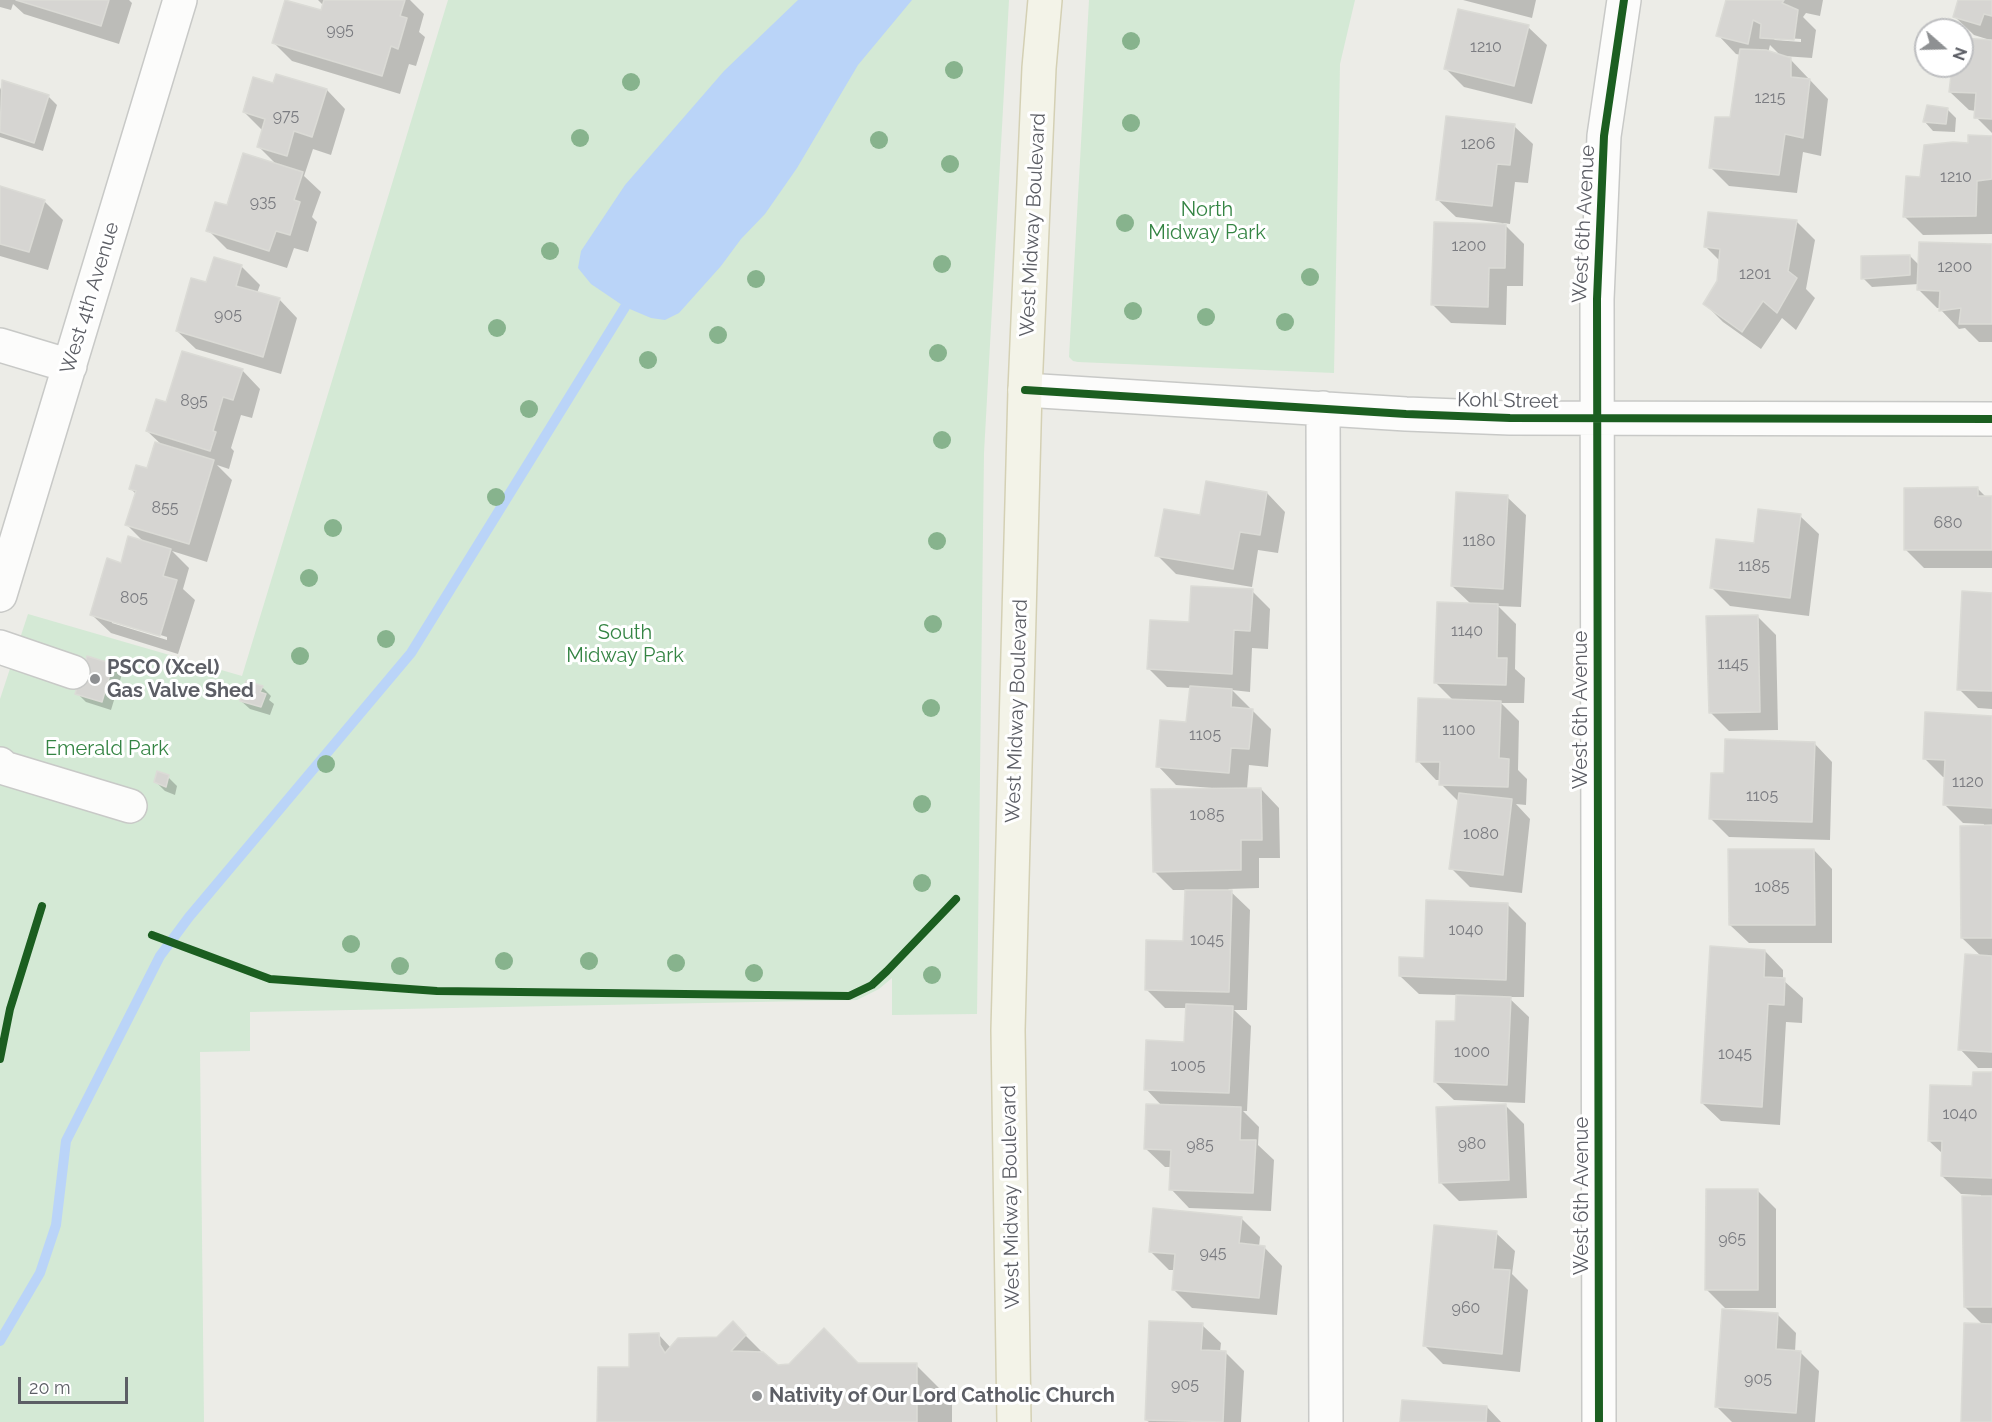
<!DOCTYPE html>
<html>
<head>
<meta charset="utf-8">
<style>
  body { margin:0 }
  #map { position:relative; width:1992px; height:1422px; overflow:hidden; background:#ecece7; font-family:Raleway,sans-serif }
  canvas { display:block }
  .north { position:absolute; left:1914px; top:18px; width:60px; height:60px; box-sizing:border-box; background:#fff; border:2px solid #bebfc1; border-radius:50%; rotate:110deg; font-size:16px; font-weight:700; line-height:24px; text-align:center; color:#5c5e65 }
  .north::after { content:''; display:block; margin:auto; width:21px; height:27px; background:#8e9092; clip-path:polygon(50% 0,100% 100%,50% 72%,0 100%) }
  .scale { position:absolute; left:18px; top:1377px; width:110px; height:27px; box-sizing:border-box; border:3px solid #5c5e65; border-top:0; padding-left:8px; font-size:18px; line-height:21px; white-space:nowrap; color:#5c5e65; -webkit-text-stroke:4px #fff; paint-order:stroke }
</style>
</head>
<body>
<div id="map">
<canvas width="1992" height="1422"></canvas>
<div class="north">N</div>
<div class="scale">20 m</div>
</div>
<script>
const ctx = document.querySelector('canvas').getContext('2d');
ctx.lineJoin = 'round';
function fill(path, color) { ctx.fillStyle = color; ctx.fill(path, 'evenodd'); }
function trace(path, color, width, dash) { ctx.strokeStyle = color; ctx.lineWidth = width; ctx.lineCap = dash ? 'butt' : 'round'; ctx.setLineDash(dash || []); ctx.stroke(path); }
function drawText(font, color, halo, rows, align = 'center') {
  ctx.font = font + ' Raleway,sans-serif'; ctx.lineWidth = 6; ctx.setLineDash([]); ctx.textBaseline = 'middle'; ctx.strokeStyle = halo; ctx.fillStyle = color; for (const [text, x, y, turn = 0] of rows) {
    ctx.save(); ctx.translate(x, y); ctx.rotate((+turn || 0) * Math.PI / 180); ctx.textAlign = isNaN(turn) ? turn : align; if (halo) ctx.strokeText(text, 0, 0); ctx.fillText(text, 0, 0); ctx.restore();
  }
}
fill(new Path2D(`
  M448,0H1009L984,453L977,1014L892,1015V978L879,989L857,1000L250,1012V1051L200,1052L204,1422H0V699L28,614L242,676Z
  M1089,0H1355L1340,64L1334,373L1078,362L1073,361L1069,357Z`), '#d4e9d5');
fill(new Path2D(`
  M798,0H912L858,65L797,168L765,214L741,239L721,266L679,313L665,320L651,318L625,307L591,284L578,268L581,251L625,185L724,71Z`), '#bad4f8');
fill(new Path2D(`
  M0,0H129L132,3L119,44L24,14L13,4L11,10L0,7Z
  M318,0H410L424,14L419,32L425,37L416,66L409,64L400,94L292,61L274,43L322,12L324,6Z
  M1463,0H1536L1532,18Z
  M1728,0H1823L1820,16L1806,13L1803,17L1816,30L1812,58L1783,56L1790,59L1828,99L1821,156L1803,152L1797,193L1729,186L1711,168L1732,119L1741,55L1736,54L1718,35ZM1772,37L1801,39V42L1775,40ZM1770,45L1781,56L1768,53Z
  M1959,0H1992V133L1976,117V111L1969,110L1950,92L1953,66H1962V39L1990,40L1974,35L1955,17Z
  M1528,27L1547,45L1532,104L1464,87L1446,69Z
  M3,82L48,96L57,105L43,151L0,137V90Z
  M274,84L327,90L345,109L331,155L313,149L304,176L321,192L312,217L317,222L308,252L294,248L287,268L227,249L208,230L228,207L277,165L259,147L263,131L244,112Z
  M1947,109L1956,118L1955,132L1933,131L1925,122Z
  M1514,126L1533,144L1528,183L1515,182L1510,224L1503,223L1524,244L1523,286H1507L1506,325L1451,323L1432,304L1502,223L1456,217L1437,199Z
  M1992,138V234L1923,235L1904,216L1922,179L1970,145Z
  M0,188L44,201L63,220L48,270L0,256Z
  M1796,221L1815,240L1806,289L1815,298L1796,330L1782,318L1761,349L1723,322L1705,304L1718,282L1720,261L1706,247Z
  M1992,245V342H1979L1965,328L1959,329L1941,310V308H1937L1918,289L1919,284L1872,287L1863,278L1910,256L1920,266Z
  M241,266L260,285L257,293L279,299L297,318L281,374L196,349L177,331L207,284Z
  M242,370L260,389L252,418L241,415L231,448L234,451L229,469L217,465L232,480L207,562L172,551L189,568L183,589L195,600L178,654L111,633L92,615L122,564L144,542L127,525L136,494L130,488L148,470L163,446L147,431L167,404ZM112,620L167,637V640L112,623Z
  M1978,489L1986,497H1992V568H1924L1906,550Z
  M1267,493L1285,512L1278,553L1258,550L1252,587L1176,574L1157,555L1201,517Z
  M1507,497L1526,515L1521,607L1498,606L1516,624L1515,669L1525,678L1524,703H1501L1519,721L1518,770L1527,779L1526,805L1516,804L1530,819L1522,893L1470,887L1451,868L1459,802L1441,784V780H1436L1418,761L1454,701L1436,683L1471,604L1452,586Z
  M1800,516L1819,534L1809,616L1730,606L1712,588L1755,545Z
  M1252,591L1270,609L1268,649L1252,648L1250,692L1232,690L1271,729L1268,767L1249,765L1247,789H1261L1279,808L1280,858H1259V888L1228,889L1250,910L1247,1010H1234L1251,1026L1247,1111H1243L1259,1127L1258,1145L1274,1160L1271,1211L1189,1208L1171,1189V1167H1165L1146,1149L1162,1106L1146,1089L1186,1043L1187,1008H1165L1146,989L1185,942L1186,890H1173L1154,871L1212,788L1176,785L1158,766L1187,724L1191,688L1167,687L1148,668L1190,623Z
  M1992,594V709L1978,708L1959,689Z
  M1758,617L1776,635L1778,730L1729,731L1710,712Z
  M88,658L113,665L122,674L111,710L86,702L77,693Z
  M262,687L271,696L269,700L274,704L270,715L250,709L241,701Z
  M1992,717V1068H1978L1960,1049L1982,957L1962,938L1984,824L1963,823L1945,805L1946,777H1943L1924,758Z
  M1814,743L1832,762L1830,840L1729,837L1711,819L1726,775Z
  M168,777L177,786L175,795L165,791L156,782Z
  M1814,850L1832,869V943H1749L1730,925Z
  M1507,904L1526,923L1524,997H1508L1529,1017L1525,1103L1454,1100L1435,1082L1456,1023L1457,995L1419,994L1400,976Z
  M1765,951L1783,970V980L1803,998L1802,1023L1786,1022L1780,1125L1721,1121L1702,1103Z
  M1992,1074V1422H1962L1983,1325L1965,1307L1981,1195L1961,1194L1942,1176L1943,1154L1929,1141L1974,1088Z
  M1506,1106L1524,1124L1527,1198L1459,1201L1440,1182Z
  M1758,1191L1776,1209V1308H1725L1706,1289Z
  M1241,1218L1260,1237L1259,1247H1264L1282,1266L1277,1315L1192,1308L1173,1289L1175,1270H1169L1150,1251Z
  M1496,1233L1515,1251L1512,1274L1528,1290L1520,1372L1443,1364L1424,1345Z
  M1778,1315L1796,1333L1795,1352H1800L1819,1371L1815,1422H1732L1717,1407Z
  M733,1323L777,1367L916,1365L952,1401V1422H599L630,1368L659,1335L671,1348L717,1338Z
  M1202,1325L1221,1343L1220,1352H1225L1244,1371L1241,1422H1149L1146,1420Z
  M1487,1407L1501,1422H1402Z`), '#0003');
trace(new Path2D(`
  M0,1341L40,1273L56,1225L66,1141L160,956L189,917L411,653L625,307`), '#bad4f8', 10);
const building = new Path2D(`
  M16,0H109L101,26Z
  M285,0L321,10L324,0H405L400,16L407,18L398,49L391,46L382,76L272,43Z
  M1726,0H1784L1782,3L1798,10L1794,40L1760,38L1761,24L1753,20L1748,44L1716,36Z
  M1958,0H1992V16L1984,14L1980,25L1953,17Z
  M1458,9L1529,25L1514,86L1444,69Z
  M1962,38L1992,40V119L1974,118L1976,93L1949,92L1952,66H1962Z
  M1740,49L1766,50L1791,58V77L1810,79L1803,138L1785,134L1779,175L1709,168L1715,117H1730Z
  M276,74L327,89L312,137L294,131L287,156L257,147L265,119L243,112L253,77L273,83Z
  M2,80L49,95L34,143L0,132Z
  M1927,105L1948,108L1946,124L1923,122Z
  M1446,116L1515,124L1510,165L1497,164L1492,206L1436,200Z
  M1968,135L1992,136V179L1977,181L1976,216L1903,217L1906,176L1920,177L1924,145L1953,142L1968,143Z
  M243,153L303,172L294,200L300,202L290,235L276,231L269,251L206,231L215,202L227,205Z
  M0,186L45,200L29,252L0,244Z
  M1708,212L1797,220L1788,271L1797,278L1777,313L1763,301L1742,332L1703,304L1717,281L1720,249L1704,247Z
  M1434,222L1506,224L1505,268H1489L1488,307L1431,305Z
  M1919,242L1992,244V324H1959L1961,308L1939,311L1940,291L1917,290Z
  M1910,255V275L1861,279V256Z
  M214,257L242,265L236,286L280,298L263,357L176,331L191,278L206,282Z
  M182,351L243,369L233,400L223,397L213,431L216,432L210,451L146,431L156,399L166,402Z
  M155,442L214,460L189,544L125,525L136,491L129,489L136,465L147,468Z
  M1206,481L1267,492L1260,535L1240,532L1233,569L1155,556L1164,509L1200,515Z
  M1978,487V496H1992V550H1904V488Z
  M1456,492L1508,495L1503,589L1451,586Z
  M1758,509L1801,514L1790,598L1710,588L1716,539L1754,543Z
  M128,536L171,549L163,576L177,580L160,636L90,615L107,558L121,563Z
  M1191,586L1253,589L1250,631L1234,630L1232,674L1147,669L1150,620L1189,622Z
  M1962,591L1992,593V691L1957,690Z
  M1437,602L1498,604L1497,658H1507L1506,685L1434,683Z
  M1758,615L1760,712L1709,713L1706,616Z
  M87,656L113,664L102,702L75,694Z
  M246,681L263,686L260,692L266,694L261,707L240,701Z
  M1190,686L1232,689L1231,707L1253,709L1249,749L1231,748L1229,773L1156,767L1160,720L1186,722Z
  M1418,698L1501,701L1499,758L1509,759L1508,787L1439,785L1440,762H1416Z
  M1925,712L1992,716V808L1943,805L1945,760L1923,759Z
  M1725,739L1815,742L1812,822L1709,819L1711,773H1724Z
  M157,771L169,775L166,787L154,782Z
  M1261,788L1262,840H1241V870L1153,872L1151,789Z
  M1459,793L1512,799L1503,875L1449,869Z
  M1992,825V938H1961L1960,826Z
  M1728,849H1814L1815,925H1729Z
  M1185,890H1232L1229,992L1145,990L1146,940L1183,941Z
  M1426,900L1508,903L1506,980L1399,976V957L1424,958Z
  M1710,946L1765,950L1764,977L1785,978L1784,1005L1768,1004L1762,1107L1701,1103Z
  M1965,954L1992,956V1052L1958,1050Z
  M1456,995L1511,997L1507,1085L1434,1082L1436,1021H1455Z
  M1186,1004L1233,1006L1229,1093L1144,1090L1146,1040L1184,1042Z
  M1973,1072H1992V1178L1941,1176L1942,1141H1928L1930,1085L1972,1086Z
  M1146,1104L1241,1107L1240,1140H1256L1253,1193L1169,1190L1171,1150L1144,1149Z
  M1506,1104L1509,1180L1439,1183L1436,1107Z
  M1706,1189H1758V1290H1705Z
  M1962,1196H1992V1307H1964Z
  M1153,1208L1242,1217L1239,1243L1265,1246L1259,1298L1172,1290L1175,1254L1149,1252Z
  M1434,1225L1497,1231L1493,1269L1510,1270L1502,1354L1423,1346Z
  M1722,1309L1778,1313L1776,1349L1801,1351L1796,1413L1715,1407Z
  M733,1321L746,1335L731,1351L763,1352L778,1365L789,1364L824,1328L858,1363H917V1422H597L598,1367H629V1334L659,1333L660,1345L665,1353L678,1338L717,1337Z
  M1149,1321L1203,1323L1201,1350L1226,1351L1223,1422L1145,1420Z
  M1964,1323L1992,1324V1422H1961Z
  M1402,1400L1487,1406L1486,1422H1400Z`);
fill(building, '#d6d5d2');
trace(building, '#dbdbd6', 1.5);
const minor = new Path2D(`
  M0,345L70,366
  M1025,390L1406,414L1510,418L1992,419
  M1323,408L1326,1422
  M0,595L180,0
  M0,647L73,672
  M0,764L4,768L130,806
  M1599,1422L1597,299L1604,136L1624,0`);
const major = new Path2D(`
  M1014,1422L1008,1030L1025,390L1039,68L1045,0`);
trace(minor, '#c8c9c7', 36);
trace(major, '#d4d0b4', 36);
trace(minor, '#fcfcfb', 33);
trace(major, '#f3f3e8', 33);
trace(new Path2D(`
  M1025,390L1406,414L1510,418L1992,419
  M152,935L270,979L437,991L849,996L872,985L887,971L956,899
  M0,1059L10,1009L42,906
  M1599,1422L1597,299L1604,136L1624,0`), '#1b5e20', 8);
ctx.fillStyle = '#87b38d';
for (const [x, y] of [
  [1131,41],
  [954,70],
  [631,82],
  [1131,123],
  [580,138],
  [879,140],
  [950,164],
  [1125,223],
  [550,251],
  [942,264],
  [1310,277],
  [756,279],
  [1133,311],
  [1206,317],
  [1285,322],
  [497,328],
  [718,335],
  [938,353],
  [648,360],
  [529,409],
  [942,440],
  [496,497],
  [333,528],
  [937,541],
  [309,578],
  [933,624],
  [386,639],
  [300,656],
  [931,708],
  [326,764],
  [922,804],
  [922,883],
  [351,944],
  [504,961],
  [589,961],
  [676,963],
  [400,966],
  [754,973],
  [932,975]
]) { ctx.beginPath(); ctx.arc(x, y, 9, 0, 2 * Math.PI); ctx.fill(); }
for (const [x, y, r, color] of [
  [95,679,6,"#8e9092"],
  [757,1396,6,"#8e9092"]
]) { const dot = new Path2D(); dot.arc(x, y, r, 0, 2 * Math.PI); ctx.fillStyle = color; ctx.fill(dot); trace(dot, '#fff', 2); }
drawText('16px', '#7b7c81', null, [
  ["995",340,30],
  ["1210",1486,47],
  ["1215",1770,98],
  ["975",286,116],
  ["1206",1478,144],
  ["1210",1956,177],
  ["935",263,202],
  ["1200",1469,246],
  ["1200",1955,267],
  ["1201",1755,274],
  ["905",228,315],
  ["895",194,401],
  ["855",165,508],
  ["680",1948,523],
  ["1180",1479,541],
  ["1185",1754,566],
  ["805",134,598],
  ["1140",1467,631],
  ["1145",1733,664],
  ["1100",1459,730],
  ["1105",1205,735],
  ["1120",1968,782],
  ["1105",1762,796],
  ["1085",1207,815],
  ["1080",1481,834],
  ["1085",1772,887],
  ["1040",1466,930],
  ["1045",1207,940],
  ["1000",1472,1052],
  ["1045",1735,1054],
  ["1005",1188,1066],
  ["1040",1960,1114],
  ["980",1472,1144],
  ["985",1200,1145],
  ["965",1732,1239],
  ["945",1213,1253],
  ["960",1466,1308],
  ["905",1758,1379],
  ["905",1185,1385]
]);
drawText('20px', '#348443', '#fff', [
  ["North",1207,210],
  ["Midway Park",1207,233],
  ["South",625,633],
  ["Midway Park",625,656],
  ["Emerald Park",107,749]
]);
drawText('20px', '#5c5e65', '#fff', [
  ["West 6th Avenue",1584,224,-87],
  ["West Midway Boulevard",1033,225,-87],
  ["West 4th Avenue",90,298,-73],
  ["Kohl Street",1508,401,1],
  ["West 6th Avenue",1581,710,-90],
  ["West Midway Boulevard",1017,711,-88],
  ["West 6th Avenue",1582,1196,-90],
  ["West Midway Boulevard",1011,1197,-91]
]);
drawText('bold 20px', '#5c5e65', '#fff', [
  ["PSCO (Xcel)",107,668],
  ["Gas Valve Shed",107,691],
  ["Nativity of Our Lord Catholic Church",769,1396]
], 'left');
</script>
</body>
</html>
